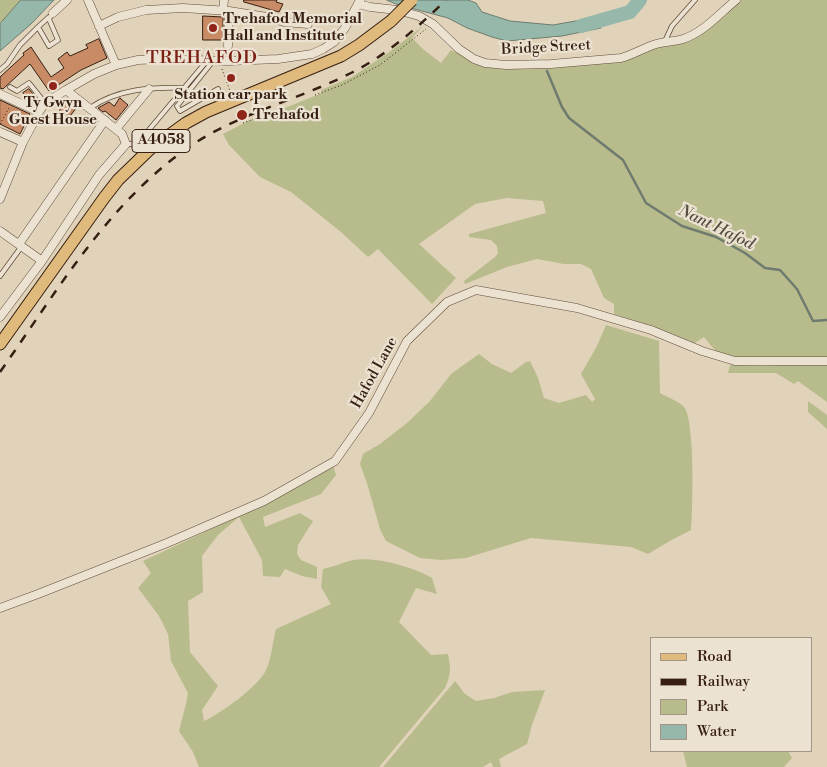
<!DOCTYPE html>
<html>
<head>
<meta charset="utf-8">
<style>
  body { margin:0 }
  #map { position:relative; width:827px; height:767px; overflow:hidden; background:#e1d3b9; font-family:"Libre Bodoni",serif }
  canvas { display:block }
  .legend { position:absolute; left:650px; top:637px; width:162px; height:115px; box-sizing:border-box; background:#ece2d2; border:1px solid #a39485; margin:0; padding:6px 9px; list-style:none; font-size:15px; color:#361f12 }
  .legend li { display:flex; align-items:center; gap:10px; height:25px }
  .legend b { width:25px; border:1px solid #a39485 }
</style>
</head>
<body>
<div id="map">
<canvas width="827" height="767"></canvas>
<ul class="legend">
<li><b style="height:6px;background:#e0ba7c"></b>Road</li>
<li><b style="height:6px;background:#361f12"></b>Railway</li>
<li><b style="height:14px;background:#b8bb8c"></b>Park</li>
<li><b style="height:14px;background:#95b8ab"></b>Water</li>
</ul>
</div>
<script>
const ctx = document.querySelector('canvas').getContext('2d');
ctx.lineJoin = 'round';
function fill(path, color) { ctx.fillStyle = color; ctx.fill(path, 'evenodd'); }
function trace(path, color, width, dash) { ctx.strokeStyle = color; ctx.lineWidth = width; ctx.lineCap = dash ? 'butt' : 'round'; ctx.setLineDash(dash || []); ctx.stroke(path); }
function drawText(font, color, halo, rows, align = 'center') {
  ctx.font = font + ' "Libre Bodoni",serif'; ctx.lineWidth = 4.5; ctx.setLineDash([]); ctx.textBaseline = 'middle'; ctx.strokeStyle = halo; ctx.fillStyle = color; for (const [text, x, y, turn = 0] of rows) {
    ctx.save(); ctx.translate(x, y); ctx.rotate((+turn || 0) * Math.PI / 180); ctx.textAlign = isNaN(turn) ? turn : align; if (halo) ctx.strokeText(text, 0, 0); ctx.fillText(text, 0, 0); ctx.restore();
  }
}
fill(new Path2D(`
  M0,0H21L0,24Z
  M740,0H827V359C802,360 736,365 717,352C712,348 708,341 704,337L692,345L647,325L614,314V304L604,298L591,269L581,264H564L537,259L507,267L465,284L464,281L495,257L498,253L497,246L491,240L469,237V234L546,213L543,201L507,198L475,204L419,244L456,278L432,304L378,249L368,257L341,232L291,192L260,177L229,145L223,134L254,118L255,120L322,93L321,90L352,77L388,53L423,26L412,38L424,50L441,63L451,50L485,66L496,68L511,69L575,64L682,42L725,14Z
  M606,325L659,341L660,393C667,397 678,401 684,407C695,419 693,511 691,530L668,542L648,554L631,547L531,538L466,558L442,560L420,558L386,541L380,529L367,483L360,464L363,454L380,444L407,423L430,401L451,374L479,354L492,364L511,373L526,362L530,361L538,378L544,398L559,403L586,395L592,402L595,399L581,374L597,346Z
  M827,362V402L798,381L794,384L776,373H728L730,365L764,366Z
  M808,401L827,415V429L808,412Z
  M333,465L336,475L321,494L263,517L265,527L300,513L313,521L298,545L297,554L301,560L317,567V579L302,576L285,569L280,577L263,576L262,560L239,517L218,535L202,556L203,592L188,601L190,652L218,686L202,710L204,721C220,714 259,686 266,670C271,661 273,640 276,629L331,604L321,587L323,569C334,567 343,562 353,560C375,556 414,567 432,578L437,594L416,588L399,622L431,655L448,654C451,669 451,674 445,688L379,767H199L193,752L179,731L186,704L188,693L171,661L168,634L159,616L138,588L151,573L143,561L224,523Z
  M455,681L465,694L476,701L494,698L512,692L545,690L532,725L527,744L499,759L501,767H493L491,762L483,767H383Z
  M683,751H788L792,758L784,767H687Z`), '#b8bb8c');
const water = new Path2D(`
  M21,0H54L31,24L0,51V24Z
  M387,0H468L476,3L482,12L510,21L553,25L598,17L601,28L562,36L507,41L492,37L467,28L448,18L396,4Z`);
fill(water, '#95b8ab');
trace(water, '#6f7b6e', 1);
trace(new Path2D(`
  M547,71L562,107L569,118L623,160L646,203L682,226L716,237L745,253L765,268L780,270L797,289L813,321L827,320`), '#6f7b6e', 2.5);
trace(new Path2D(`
  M581,26L630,12L640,0`), '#95b8ab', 14);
const building = new Path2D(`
  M244,0H277L276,2L283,4L279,12L244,2Z
  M203,16L223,17V40H203Z
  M99,39L107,58L81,70L49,91L30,64L3,89L0,88V77L24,55L23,53L31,47L51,77L64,68L58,59L67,52L70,56L88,48L86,45Z
  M29,89L38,100L34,103L30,102L23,93Z
  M120,98L128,105L116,120L105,111L103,112L98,108L109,102L114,106Z
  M0,100L30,114L20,134L0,124Z
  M68,100L77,107L67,120L58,113Z`);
fill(building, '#c88b66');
trace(building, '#361f12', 1);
const lane = new Path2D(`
  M49,17L38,27L49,46L58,40L49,19L53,13
  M665,41L672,26L695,0
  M213,61L177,106L180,111L218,89
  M0,70L7,64L20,45L38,27
  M10,87L17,91L29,83L45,103
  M90,108C117,89 151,87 184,88
  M127,144H137L206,62
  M0,276L22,246`);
const street = new Path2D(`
  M88,0L116,65
  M358,4L370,7L397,10L419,16L433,24L459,49L474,59L485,63L506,65L551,64L621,58C632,55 642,49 653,45C663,41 674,42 683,39C704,32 719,14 736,0
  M223,11L224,0
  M53,13L67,0
  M99,26L118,17L146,10L183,8L229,11L267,17L284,22L308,24
  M228,46L229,11
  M0,94L39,112
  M116,129L149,89
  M0,132L23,142
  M0,199L23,142L39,112L45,103L66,90L94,74L116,65L138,60L162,59L228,61L278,59L312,54L323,49L334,42L345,28L360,0
  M0,231L42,261
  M19,244L105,120
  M0,317L42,261L99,175L126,144L122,134L66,90
  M0,608L38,594L167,543L264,501L335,461L369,413L407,341L447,302L476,290L577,308L651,330L702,351L735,361H827`);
const primary = new Path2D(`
  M0,344L104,198L118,180L150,149L186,123L206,112L341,56L359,45L391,21`);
trace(lane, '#614c3c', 5.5);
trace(street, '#614c3c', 9);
trace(primary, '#361f12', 13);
trace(new Path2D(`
  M222,69L230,91
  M315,95L342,85L380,65L426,29
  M243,123L254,119
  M0,124L9,108`), '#361f12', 1, [1, 2.5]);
trace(lane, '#ece2d2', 4);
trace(street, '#ece2d2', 8);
trace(primary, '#e0ba7c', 11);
trace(new Path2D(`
  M0,372C58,290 110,199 195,143C243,112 300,99 351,73C387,55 417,28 446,0`), '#361f12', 2.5, [9, 9]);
const primaryBridge = new Path2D(`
  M391,21L412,0`);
trace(primaryBridge, '#361f12', 13, []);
trace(primaryBridge, '#e0ba7c', 11);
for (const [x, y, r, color] of [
  [213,28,5,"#8f2418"],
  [231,78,5,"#8f2418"],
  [53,86,5,"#8f2418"],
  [242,115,6,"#8f2418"]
]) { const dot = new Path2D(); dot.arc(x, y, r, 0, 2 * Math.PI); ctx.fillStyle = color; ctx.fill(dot); trace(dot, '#ece2d2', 2); }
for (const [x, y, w] of [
  [161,141,58]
]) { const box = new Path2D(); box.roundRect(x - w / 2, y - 11.5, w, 23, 4); ctx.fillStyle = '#ece2d2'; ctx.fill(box); trace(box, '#361f12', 1); }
drawText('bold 14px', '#361f12', null, [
  ["A4058",161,141]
]);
drawText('bold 15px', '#361f12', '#ece2d2', [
  ["Trehafod Memorial",223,19],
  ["Hall and Institute",223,36],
  ["Station car park",231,95,"center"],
  ["Ty Gwyn",53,103,"center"],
  ["Guest House",53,120,"center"],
  ["Trehafod",253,115]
], 'left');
drawText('15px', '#361f12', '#ece2d2', [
  ["Bridge Street",546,48,-3],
  ["Hafod Lane",375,373,-61]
]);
drawText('italic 16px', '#524d40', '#ece2d2', [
  ["Nant Hafod",716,228,26]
]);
ctx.letterSpacing = '1px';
drawText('18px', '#7a1f14', '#ece2d2', [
  ["TREHAFOD",202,59]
]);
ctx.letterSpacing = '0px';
</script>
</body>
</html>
